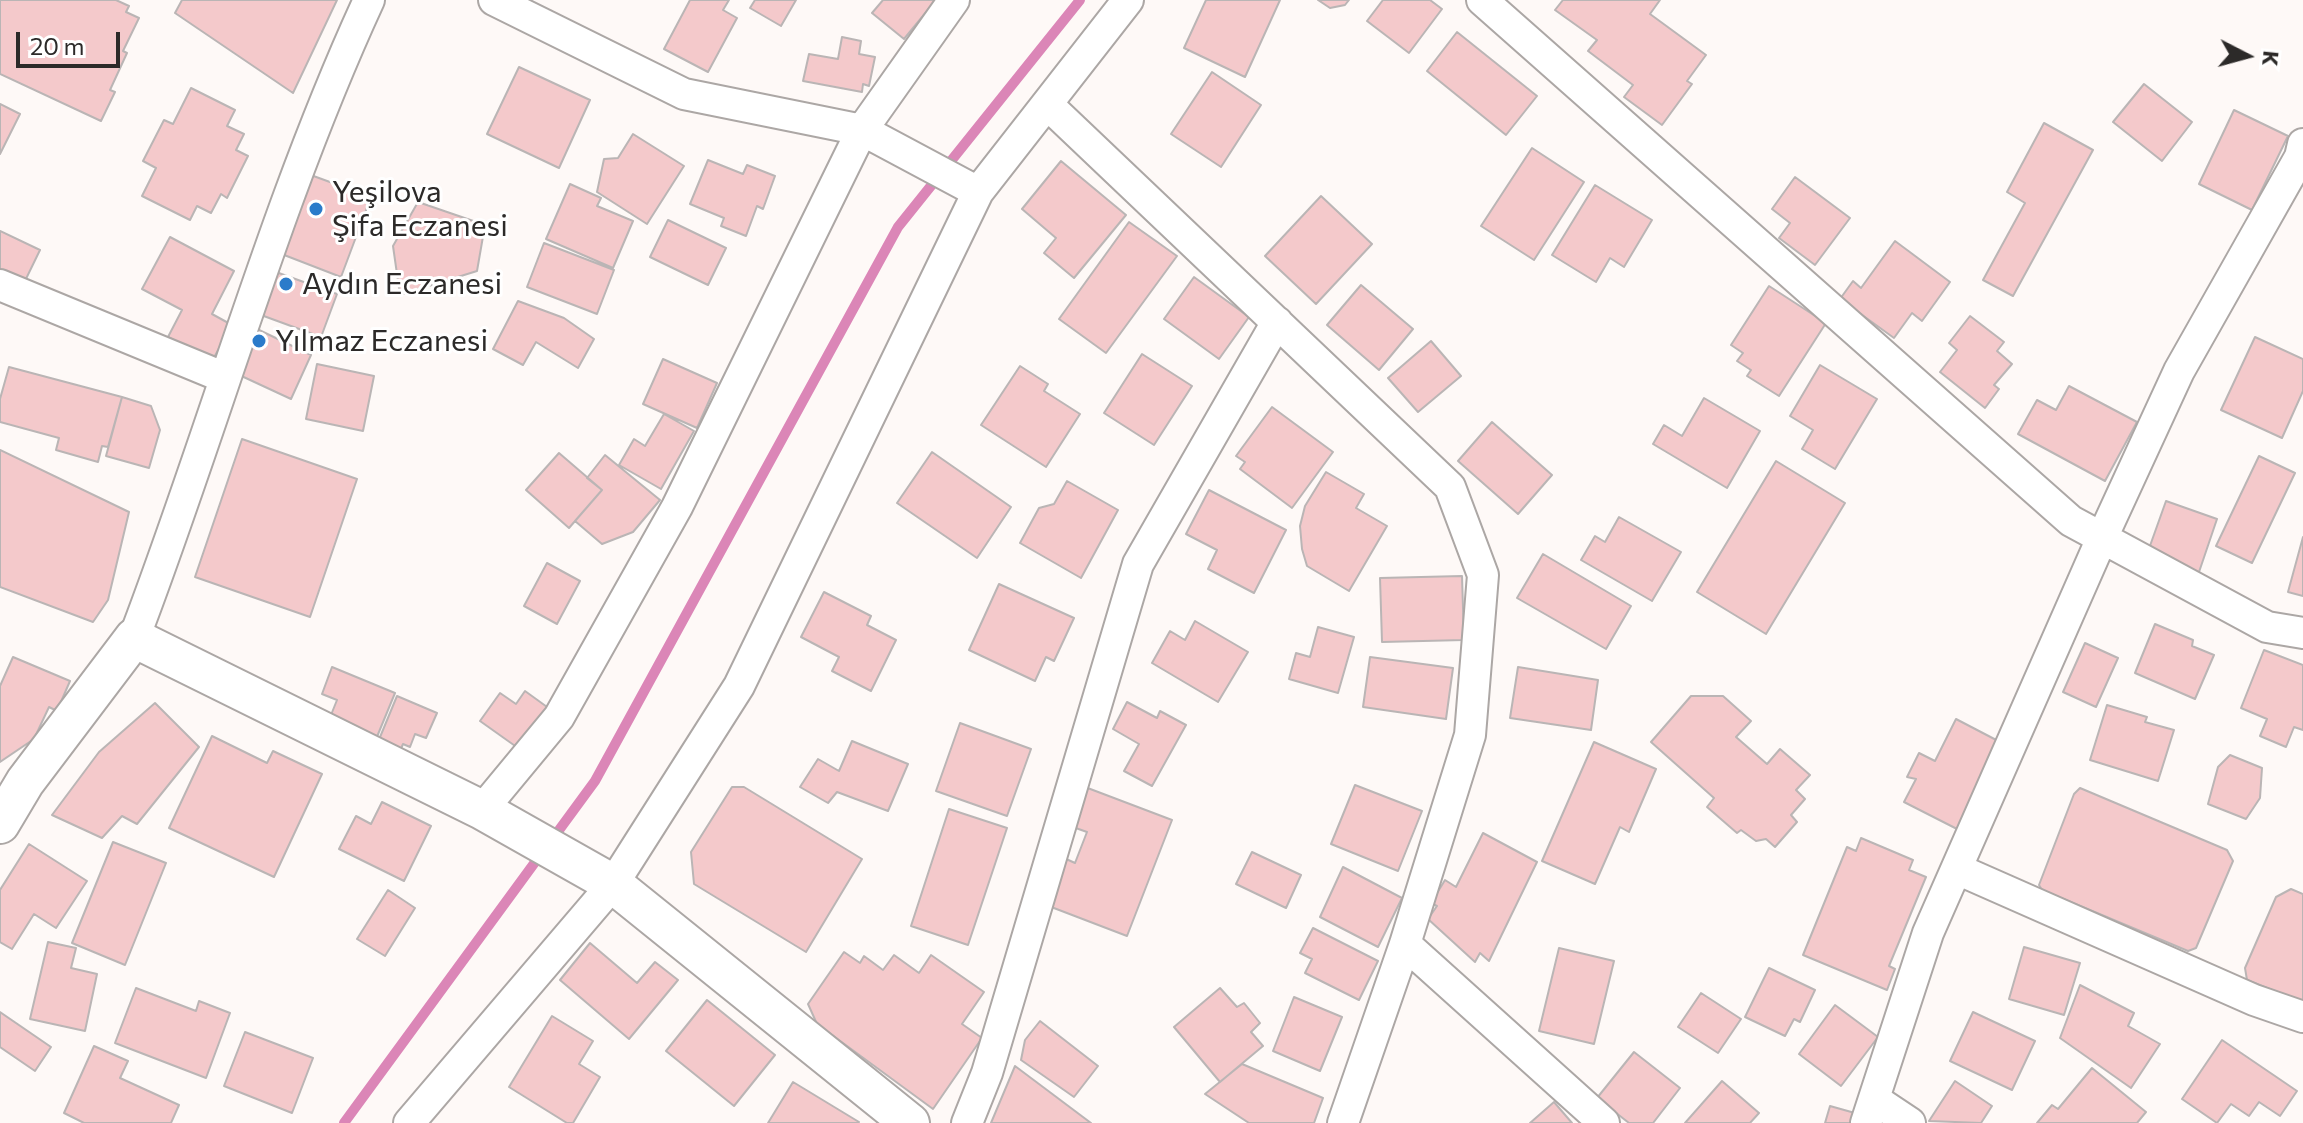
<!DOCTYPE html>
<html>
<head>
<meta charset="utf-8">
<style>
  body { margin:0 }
  #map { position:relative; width:2303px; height:1123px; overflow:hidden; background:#fef9f7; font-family:Commissioner,sans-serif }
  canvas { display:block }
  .north { position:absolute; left:2207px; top:16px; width:80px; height:80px; -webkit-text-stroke:6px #fff; paint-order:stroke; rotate:96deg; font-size:22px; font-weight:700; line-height:32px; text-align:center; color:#2c2a29 }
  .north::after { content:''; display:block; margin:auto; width:28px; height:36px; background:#2c2a29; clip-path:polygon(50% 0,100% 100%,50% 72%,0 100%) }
  .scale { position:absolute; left:16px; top:32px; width:104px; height:36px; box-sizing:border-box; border:4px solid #2c2a29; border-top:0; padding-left:10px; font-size:24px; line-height:28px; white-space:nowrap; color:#2c2a29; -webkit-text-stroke:6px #fff; paint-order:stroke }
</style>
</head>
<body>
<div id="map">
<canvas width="2303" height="1123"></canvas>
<div class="north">K</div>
<div class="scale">20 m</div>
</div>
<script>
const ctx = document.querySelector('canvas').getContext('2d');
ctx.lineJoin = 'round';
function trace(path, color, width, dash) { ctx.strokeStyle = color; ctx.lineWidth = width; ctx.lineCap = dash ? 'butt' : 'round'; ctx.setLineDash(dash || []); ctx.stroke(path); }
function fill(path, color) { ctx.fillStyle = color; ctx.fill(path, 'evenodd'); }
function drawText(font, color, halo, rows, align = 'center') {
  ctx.font = font + ' Commissioner,sans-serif'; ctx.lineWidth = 6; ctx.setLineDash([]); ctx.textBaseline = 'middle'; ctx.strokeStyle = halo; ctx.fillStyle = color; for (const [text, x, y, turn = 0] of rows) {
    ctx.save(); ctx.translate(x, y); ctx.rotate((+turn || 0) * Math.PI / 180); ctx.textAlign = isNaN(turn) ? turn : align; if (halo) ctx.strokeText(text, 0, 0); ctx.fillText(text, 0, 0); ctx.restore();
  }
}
trace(new Path2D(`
  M551,841L595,781L898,227L1080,0
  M344,1123L541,854`), '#db86b7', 10);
const building = new Path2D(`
  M0,0H116L129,6L126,12L139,18L123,51L127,53L110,90L115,92L101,121L0,74Z
  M182,0H337L293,93L175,13Z
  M690,0H729L723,10L737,18L708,72L664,49Z
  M755,0H796L781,26L750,8Z
  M883,0H936L904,39L872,13Z
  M1206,0H1280L1245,77L1184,48Z
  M1318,0H1349L1345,5L1330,8Z
  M1383,0H1430L1442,9L1409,53L1367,21Z
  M1563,0H1660L1650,14L1706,55L1687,81L1692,84L1662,125L1624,97L1633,85L1588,51L1597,40L1555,10Z
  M1457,32L1537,96L1506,135L1427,71Z
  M842,37L861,41L859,54L875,57L869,86L863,84L862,92L803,81L809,54L838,59Z
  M519,67L590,100L559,168L487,134Z
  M1212,72L1261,105L1221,167L1171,134Z
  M2144,84L2192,122L2162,161L2113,122Z
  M191,88L235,110L227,126L244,134L236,150L248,156L227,198L221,194L211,213L197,206L190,220L142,196L156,168L143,161L164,120L173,124Z
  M0,104L20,114L0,154Z
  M2234,110L2288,136L2252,210L2199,184Z
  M2044,123L2093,150L2013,296L1983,280L2025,203L2007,192Z
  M633,134L684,166L647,224L597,192L604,159L618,158Z
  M1532,148L1584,182L1534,260L1481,226Z
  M708,160L743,174L747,165L775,176L763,209L757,206L746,236L721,226L724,218L690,204Z
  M1061,161L1126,215L1074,278L1044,253L1056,238L1022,209Z
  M308,174L371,197L341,277L279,253Z
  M1795,177L1850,218L1815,265L1779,238L1790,223L1772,209Z
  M570,184L601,198L597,206L633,221L613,268L546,239Z
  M1595,185L1652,220L1624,267L1610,258L1596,282L1552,255Z
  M1321,196L1372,244L1316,304L1265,256Z
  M418,202L485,225L477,271L400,295L393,246Z
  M668,220L726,248L708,285L650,257Z
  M1129,222L1177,256L1106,353L1059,319Z
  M0,231L40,250L23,285L0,278Z
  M170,237L234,271L212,314L232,325L212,361L168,337L182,310L142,289Z
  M1895,241L1950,282L1922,321L1912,313L1894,338L1840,299L1853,281L1861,288Z
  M544,243L614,270L597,314L527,287Z
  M276,272L337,294L321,337L261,315Z
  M1194,277L1249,317L1219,359L1164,319Z
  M1361,285L1413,329L1379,370L1327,325Z
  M1769,286L1826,323L1779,396L1747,376L1751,370L1737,361L1743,353L1731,345Z
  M518,301L564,318L594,339L578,368L536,342L523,365L493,349Z
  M1970,316L2004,342L1997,351L2012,364L1994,385L1999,389L1985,408L1940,372L1957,350L1949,343Z
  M255,328L311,355L291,399L235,373Z
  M2255,337L2303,359V391L2282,438L2221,410Z
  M1431,341L1461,376L1418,412L1388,378Z
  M1142,354L1192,386L1154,445L1104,413Z
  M663,359L717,383L697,428L643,404Z
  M317,364L374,376L363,431L306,419Z
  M1820,365L1877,399L1835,469L1802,449L1813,430L1790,416Z
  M1020,366L1048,384L1044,391L1080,414L1046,467L981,425Z
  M9,367L122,397L108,447L102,446L98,462L56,450L59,438L0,422V399Z
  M2069,386L2137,422L2105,481L2018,434L2037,400L2056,410Z
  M122,397L151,406L160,430L149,468L106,456Z
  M1704,398L1760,431L1727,488L1653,444L1664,425L1682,436Z
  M1272,407L1333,452L1292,508L1240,469L1245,462L1236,456Z
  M664,414L694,431L661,489L619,465L634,439L645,446Z
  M1492,422L1552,475L1518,514L1458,461Z
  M242,439L357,479L310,617L195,577Z
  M0,450L129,512L108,600L93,622L0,587Z
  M932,452L1011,507L977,558L897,503Z
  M559,453L602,490L569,528L526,490Z
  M605,455L660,500L633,532L602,544L575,521L602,490L587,478Z
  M2259,456L2295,473L2252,563L2216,546Z
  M1776,461L1845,503L1766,634L1697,592Z
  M1326,472L1364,494L1356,508L1387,526L1349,591L1307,566L1302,549L1300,526L1305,506Z
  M1067,481L1118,510L1081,578L1020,543L1039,508L1054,504Z
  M1209,490L1286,530L1254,593L1208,569L1217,550L1186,534Z
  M2166,501L2217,519L2198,575L2146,557Z
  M1619,517L1681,552L1652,601L1581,560L1595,536L1605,542Z
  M2303,537V596L2288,592Z
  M1543,554L1631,606L1606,649L1517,598Z
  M547,563L580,581L557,624L524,606Z
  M1462,576L1464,640L1382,642L1380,578Z
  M999,584L1074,618L1054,661L1046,657L1035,681L969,650Z
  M824,592L871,616L867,625L896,640L871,691L832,671L839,657L801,637Z
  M1195,621L1248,652L1218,702L1152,663L1170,631L1185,640Z
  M2155,624L2193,640L2192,646L2214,655L2195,699L2135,673Z
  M1318,627L1354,637L1338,693L1289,679L1296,653L1310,657Z
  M2085,643L2118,658L2096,707L2063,692Z
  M2264,650L2303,665V730L2294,727L2286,747L2260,736L2267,719L2241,708Z
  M13,657L70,681L57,711L49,707L34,739L0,762V686Z
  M1370,657L1453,668L1446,719L1363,707Z
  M332,667L395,693L374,744L327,725L337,700L322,694Z
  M1518,667L1598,680L1591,730L1510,718Z
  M525,691L554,712L525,753L480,721L500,693L516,704Z
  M397,696L437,713L426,738L415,734L410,747L403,744L400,751L378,742Z
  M1691,696H1723L1751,721L1736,737L1767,764L1780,749L1810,775L1796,790L1805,799L1791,815L1797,822L1775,847L1766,839L1756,841L1741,830L1737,833L1707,807L1714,798L1651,742Z
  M1127,702L1157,718L1160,711L1186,725L1152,786L1124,771L1139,744L1113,729Z
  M155,703L199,747L137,824L122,816L102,838L52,815L99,752Z
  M2107,705L2147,717L2145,722L2174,730L2158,781L2090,760Z
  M1956,719L2002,743L1959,830L1904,802L1916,779L1907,777L1919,753L1935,761Z
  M960,723L1031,749L1007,816L936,791Z
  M212,736L267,763L273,751L322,774L274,877L169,828Z
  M852,741L908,764L888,811L837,792L828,803L800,787L818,759L839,771Z
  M1594,742L1656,769L1629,832L1620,827L1595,884L1542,861Z
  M2230,755L2262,768L2260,798L2246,819L2208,804L2218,767Z
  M1355,785L1422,811L1398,871L1331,844Z
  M732,787H744L862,859L806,952L694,884L691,852Z
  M1085,787L1172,820L1127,936L1046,905L1064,858L1075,863L1087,832L1070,826Z
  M2080,788L2227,850L2233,861L2196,948L2188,951L2042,890L2039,885L2074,794Z
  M382,802L431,826L404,881L339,849L356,816L371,824Z
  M949,809L1007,828L968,945L911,926Z
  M1483,833L1537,862L1489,961L1480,953L1475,962L1428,919L1437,906L1431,903L1445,880L1456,887Z
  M1861,838L1913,860L1909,870L1926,877L1889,966L1895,969L1887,990L1803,955L1847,847L1856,851Z
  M113,842L166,863L125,965L72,943Z
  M29,844L87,881L56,928L34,914L12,949L0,942V890Z
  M1252,852L1301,875L1286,908L1236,884Z
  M1343,867L1402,898L1378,947L1320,917Z
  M2291,889L2303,894V1002L2247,980L2245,968L2276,897Z
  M388,890L415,908L385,956L357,939Z
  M1313,928L1378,961L1359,1000L1305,973L1312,959L1300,953Z
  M48,942L76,948L71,968L97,974L85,1031L30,1019Z
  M590,943L637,983L655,962L678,980L629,1039L560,980Z
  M2024,947L2080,963L2064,1015L2009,999Z
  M1559,948L1614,961L1594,1044L1539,1031Z
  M844,952L860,963L864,956L883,970L894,955L919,973L931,955L984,992L962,1024L982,1038L933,1109L817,1024L808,1004Z
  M1769,968L1815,990L1800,1022L1794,1019L1785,1036L1745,1017Z
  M2080,985L2134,1013L2128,1026L2160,1044L2131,1088L2060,1038Z
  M136,988L196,1011L199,1001L230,1013L206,1078L115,1043Z
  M1220,988L1237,1007L1244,1003L1260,1023L1251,1032L1263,1046L1220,1082L1174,1027Z
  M1701,993L1741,1019L1718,1053L1678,1027Z
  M1294,997L1342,1017L1320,1071L1273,1051Z
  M707,1000L775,1055L734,1106L666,1051Z
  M1835,1005L1878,1037L1841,1086L1799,1054Z
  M0,1012L51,1047L35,1071L0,1047Z
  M1973,1012L2035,1041L2012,1090L1950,1061Z
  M552,1016L593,1041L579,1064L600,1077L573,1123H567L509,1087Z
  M1040,1021L1098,1066L1074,1097L1021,1060L1025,1040Z
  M245,1032L313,1058L292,1113L224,1086Z
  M2222,1040L2297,1091L2280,1116L2259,1102L2249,1116L2231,1104L2217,1123L2182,1099Z
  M94,1046L128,1061L120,1078L179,1105L171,1123H84L64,1113Z
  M1634,1052L1680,1088L1653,1123H1629L1597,1098Z
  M1242,1064L1323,1098L1314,1123H1249L1205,1094Z
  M1015,1066L1091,1123H991Z
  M2092,1068L2146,1112L2137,1123H2037L2052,1105L2058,1109Z
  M1722,1081L1759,1113L1750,1123H1685Z
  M1955,1081L1992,1106L1981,1123L1929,1121Z
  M793,1082L859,1122L858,1123H768Z
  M1554,1102L1572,1123H1530Z
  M1830,1106L1862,1115L1860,1123H1825Z`);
fill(building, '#f4c9cb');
trace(building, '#bab5b5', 2);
const minor = new Path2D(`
  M494,0L684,94L862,130L978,192
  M1482,0L2071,521L2267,627L2303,633
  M1047,104L1450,487L1483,575L1470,735L1405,944L1343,1123
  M0,285L223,377
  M134,638C215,426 274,206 369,0
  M482,810L559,717L677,507L862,130L954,0
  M1957,869L2254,1000L2303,1017
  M1405,944L1604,1123
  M1874,1099L1910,1123
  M409,1123L613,884L739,686L978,192L1128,0
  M967,1123L987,1073L1138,564L1277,322
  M1866,1123L1928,933L2102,538L2179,371L2300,157L2303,144`);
const tertiary = new Path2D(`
  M0,824L25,782L134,638L482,810L613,884L910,1123`);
trace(minor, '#aca7a5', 34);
trace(tertiary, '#aca7a5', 42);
trace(minor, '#fff', 30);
trace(tertiary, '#fff', 38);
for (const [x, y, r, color] of [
  [316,209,8,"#2b7bca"],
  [286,284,8,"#2b7bca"],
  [259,341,8,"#2b7bca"]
]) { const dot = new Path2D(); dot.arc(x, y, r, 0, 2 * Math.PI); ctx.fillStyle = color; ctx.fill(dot); trace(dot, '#fff', 3); }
drawText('30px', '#2c2a29', '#fff', [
  ["Yeşilova",332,192],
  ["Şifa Eczanesi",332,226],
  ["Aydın Eczanesi",302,284],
  ["Yılmaz Eczanesi",275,341]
], 'left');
</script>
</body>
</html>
